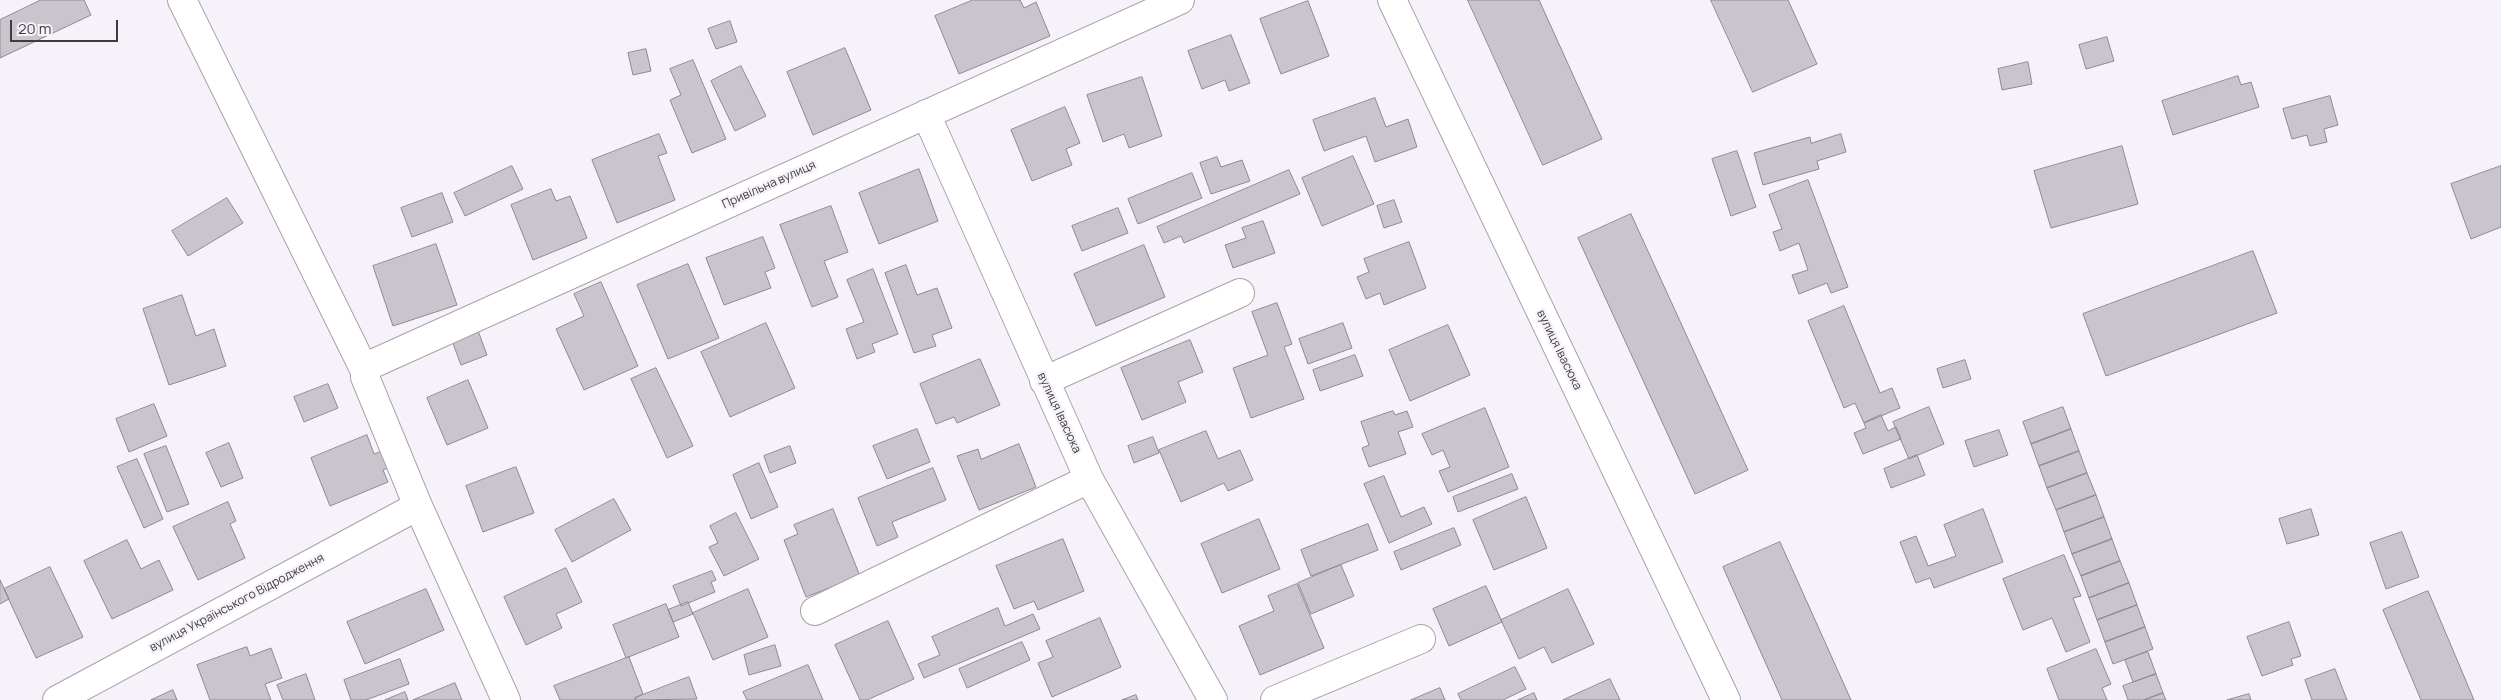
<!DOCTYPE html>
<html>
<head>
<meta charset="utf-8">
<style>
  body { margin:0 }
  #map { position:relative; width:2501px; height:700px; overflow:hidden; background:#f7f1fa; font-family:Manrope,sans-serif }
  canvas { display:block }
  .scale { position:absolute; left:10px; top:20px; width:108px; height:22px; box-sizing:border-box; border:2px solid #3e3c3f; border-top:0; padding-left:6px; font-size:15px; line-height:18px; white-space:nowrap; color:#3e3c3f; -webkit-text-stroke:4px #f7f1fa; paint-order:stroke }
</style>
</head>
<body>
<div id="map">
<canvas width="2501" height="700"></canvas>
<div class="scale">20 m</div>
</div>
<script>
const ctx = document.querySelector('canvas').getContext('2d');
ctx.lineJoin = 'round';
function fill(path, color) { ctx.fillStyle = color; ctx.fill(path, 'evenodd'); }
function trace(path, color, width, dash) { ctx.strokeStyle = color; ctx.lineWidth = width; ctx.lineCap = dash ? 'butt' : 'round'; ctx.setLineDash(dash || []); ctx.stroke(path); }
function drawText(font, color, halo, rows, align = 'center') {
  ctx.font = font + ' Manrope,sans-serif'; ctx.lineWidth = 4.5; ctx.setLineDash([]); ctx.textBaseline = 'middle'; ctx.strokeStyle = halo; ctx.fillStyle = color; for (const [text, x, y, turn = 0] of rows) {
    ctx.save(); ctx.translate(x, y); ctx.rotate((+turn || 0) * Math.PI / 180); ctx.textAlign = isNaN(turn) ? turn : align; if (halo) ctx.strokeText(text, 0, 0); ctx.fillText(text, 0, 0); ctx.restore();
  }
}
const building = new Path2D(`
  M41,0H84L91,15L0,58V20Z
  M973,0H1020L1024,8L1036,2L1050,36L959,74L935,16Z
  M1468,0H1539L1602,139L1543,165Z
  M1711,0H1788L1817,64L1753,92Z
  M1308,1L1329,56L1281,74L1260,19Z
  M730,21L737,42L716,49L708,29Z
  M1231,35L1250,83L1229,91L1225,80L1202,89L1188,51Z
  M2107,37L2114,61L2086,69L2079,45Z
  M845,48L871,110L813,135L787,72Z
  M646,49L651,71L633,75L628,53Z
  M693,60L726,139L692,153L670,100L681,95L670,69Z
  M2028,62L2032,84L2002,90L1998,69Z
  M741,66L766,116L735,131L711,81Z
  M2238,76L2241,85L2251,82L2259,107L2173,135L2162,101Z
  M1142,77L1162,136L1129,148L1124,134L1103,142L1087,95Z
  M2330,96L2338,125L2324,129L2327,142L2310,146L2307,135L2292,139L2283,109Z
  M1375,98L1386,127L1408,119L1417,147L1375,162L1366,136L1324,151L1313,120Z
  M1065,107L1080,143L1066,149L1072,165L1032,181L1011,130Z
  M659,134L667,153L658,156L675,200L617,223L592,160Z
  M1841,134L1846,152L1817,161L1819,169L1763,185L1754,153L1810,137L1811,143Z
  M2122,146L2138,204L2051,228L2034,171Z
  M1737,151L1756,207L1731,216L1712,159Z
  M1353,156L1374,204L1322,226L1302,178Z
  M1217,157L1221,167L1242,160L1250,181L1211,194L1200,163Z
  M512,166L523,189L465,216L454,193Z
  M2501,166V227L2471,239L2451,184Z
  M919,169L938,221L879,244L859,193Z
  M1289,170L1300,194L1184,243L1181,236L1164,243L1157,227Z
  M1192,173L1202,198L1138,224L1128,199Z
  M1808,180L1848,287L1831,293L1827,283L1799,294L1792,275L1808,270L1799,243L1780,251L1773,232L1782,229L1769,195Z
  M551,189L556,201L570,196L587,238L533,260L511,205Z
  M442,193L453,222L412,237L401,208Z
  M227,198L243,223L188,256L172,231Z
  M1394,200L1402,222L1384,228L1377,206Z
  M831,206L848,252L824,261L838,297L812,307L780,225Z
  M1118,208L1128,233L1082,251L1072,226Z
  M1631,214L1748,470L1695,494L1578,238Z
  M1263,221L1275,253L1233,268L1225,245L1246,238L1242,228Z
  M763,237L775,268L765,272L771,288L724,305L706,258Z
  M1409,242L1426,288L1384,305L1380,293L1366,299L1357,277L1369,272L1364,259Z
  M436,244L457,305L393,326L373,266Z
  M1144,245L1165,297L1096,326L1074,274Z
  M2253,251L2277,313L2106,376L2083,314Z
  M688,264L719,338L668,359L637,285Z
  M906,265L917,295L937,288L952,328L932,335L936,346L914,353L885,273Z
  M873,269L898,334L872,344L875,352L857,359L846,329L864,322L847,280Z
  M601,282L638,366L584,390L556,329L584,316L574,294Z
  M182,295L196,336L214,329L226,366L169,385L143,309Z
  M1277,303L1292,344L1284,347L1304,399L1251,418L1233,368L1268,355L1252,312Z
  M1844,306L1880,393L1892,388L1900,408L1864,423L1855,403L1844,408L1808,321Z
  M766,323L795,388L730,417L701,352Z
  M1343,323L1352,348L1308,364L1299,339Z
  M1448,325L1470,375L1410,401L1389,350Z
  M477,328L487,355L461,365L451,338Z
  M1190,340L1203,372L1178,382L1186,402L1142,420L1121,368Z
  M1355,355L1363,376L1320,391L1313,370Z
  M980,359L1000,405L957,423L954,417L936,424L920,384Z
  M1965,360L1971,379L1943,388L1937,369Z
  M656,368L693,446L667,458L631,379Z
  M468,380L488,428L447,445L427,398Z
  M328,384L338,408L304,422L294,397Z
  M154,404L167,436L129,452L116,419Z
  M1929,407L1944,444L1909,459L1893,422Z
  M2063,407L2071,429L2031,444L2023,422Z
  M1485,408L1509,467L1448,492L1439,471L1450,467L1443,450L1432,455L1422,434Z
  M1393,411L1395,415L1407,411L1413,427L1398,432L1406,454L1369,467L1362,448L1369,445L1361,422Z
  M1881,415L1888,431L1896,427L1901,439L1863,454L1854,433L1866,428L1864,423Z
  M917,429L930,462L887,479L873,446Z
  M2071,429L2079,451L2039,466L2031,444Z
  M1999,430L2008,455L1974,467L1965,441Z
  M1206,431L1218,459L1240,450L1253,480L1228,491L1224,483L1181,502L1159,450Z
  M367,435L374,454L385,450L392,466L383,470L388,482L330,506L311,458Z
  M1153,437L1159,453L1134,463L1128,446Z
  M229,443L243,478L221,487L206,453Z
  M1019,444L1036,487L979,510L957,456L978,449L981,459Z
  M166,446L189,504L167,512L144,454Z
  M790,446L796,463L770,473L764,456Z
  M2079,451L2087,473L2047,488L2039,466Z
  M1917,455L1925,475L1891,488L1884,469Z
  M137,459L163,519L144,528L117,467Z
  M759,463L778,507L751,519L733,475Z
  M516,467L534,513L483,532L466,486Z
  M933,468L946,500L892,522L898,537L877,546L858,498Z
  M2087,473L2096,495L2056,510L2047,488Z
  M1512,474L1518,489L1458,512L1453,497Z
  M1384,476L1401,517L1424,507L1432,524L1389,543L1364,484Z
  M2096,495L2104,517L2064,532L2056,510Z
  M1526,497L1547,548L1494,570L1473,520Z
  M614,499L631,530L572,562L555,530Z
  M228,502L236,521L230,524L245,558L198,580L173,527Z
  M833,509L860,576L806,597L784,540L798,534L794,525Z
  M1983,509L2003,562L1934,588L1930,578L1916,583L1900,542L1916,536L1928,566L1956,556L1944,525Z
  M2311,509L2319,535L2287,544L2279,519Z
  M736,513L759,559L724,576L709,547L718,543L710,526Z
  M2104,517L2112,539L2072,554L2064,532Z
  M1259,519L1280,569L1222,593L1201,544Z
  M1368,524L1378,550L1311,576L1301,550Z
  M1454,528L1461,545L1401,570L1394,552Z
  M2402,532L2419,577L2386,589L2370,543Z
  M1063,539L1084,591L1038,610L1034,601L1014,609L996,566Z
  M2112,539L2120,561L2081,576L2072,554Z
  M127,540L141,569L159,560L173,590L112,619L84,561Z
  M1780,542L1851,700H1782L1723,567Z
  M2064,555L2081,596L2073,598L2090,642L2066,652L2052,618L2023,630L2003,579Z
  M2120,561L2129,583L2089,598L2081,576Z
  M1341,565L1354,596L1311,614L1298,583Z
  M50,567L83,637L36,658L4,589Z
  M566,568L582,602L556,614L562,628L526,645L504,597Z
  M712,571L716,580L711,582L715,592L681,606L673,586Z
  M0,580L9,599L0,604Z
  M2129,583L2137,605L2097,620L2089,598Z
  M1297,584L1324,648L1260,675L1239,626L1274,611L1268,596Z
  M1486,586L1502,622L1449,646L1433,609Z
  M426,589L444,630L365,664L347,622Z
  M748,589L768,637L713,660L693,613Z
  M1568,589L1594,644L1552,663L1544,647L1519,659L1501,620Z
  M2428,591L2474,700H2421L2383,610Z
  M688,602L693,614L673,622L668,610Z
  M666,604L679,637L626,658L613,625Z
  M2137,605L2145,627L2105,642L2097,620Z
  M998,608L1005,626L1033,614L1040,629L924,678L918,664L940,655L932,637Z
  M1100,618L1121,667L1052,697L1038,663L1053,657L1046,641Z
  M888,621L914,679L867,700H860L835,645Z
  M2289,622L2301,656L2291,659L2293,665L2262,676L2247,637Z
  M2145,627L2153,649L2113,664L2105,642Z
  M1022,642L1030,660L967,688L959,669Z
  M775,645L781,666L749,675L744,655Z
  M247,647L250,656L271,648L282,678L265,684L271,700H210L197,665Z
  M2096,649L2111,684L2102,688L2107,700H2059L2047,669Z
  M2148,652L2156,674L2133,682L2125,660Z
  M629,657L643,694L635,698L636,700H560L554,686Z
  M400,659L409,684L366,700H351L344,680Z
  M808,665L823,700H747L743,692Z
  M1515,667L1526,689L1503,700H1461L1458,694Z
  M2335,669L2347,700H2312L2305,680Z
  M306,674L315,700H283L277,685Z
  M2156,674L2163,693L2144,700H2128L2123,686Z
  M689,677L697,699L636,700L635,698Z
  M1610,679L1620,700H1563Z
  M455,683L462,700H413Z
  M1440,688L1445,700H1411Z
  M173,690L177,700H151Z
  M405,692L408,700H385Z
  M1534,693L1537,700H1518Z
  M2163,693L2166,700H2144Z
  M2249,694L2251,700H2227Z
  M1136,695L1138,700H1122Z`);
fill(building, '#cac5cd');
trace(building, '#8f8991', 1);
const minor = new Path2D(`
  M182,0L365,371
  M1392,0L1726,700
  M926,114L1089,479L1213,700
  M1044,381L1240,293
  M815,611L1089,479
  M57,700L418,506
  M506,700L418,506L365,377V371L370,365L1180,0
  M1275,700L1421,639`);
trace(minor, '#a8a2ab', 30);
trace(minor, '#fff', 28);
drawText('12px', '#3e3c3f', '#f7f1fa', [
  ["Привільна вулиця",769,185,-24],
  ["вулиця Івасюка",1559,350,64],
  ["вулиця Івасюка",1059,413,65],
  ["вулиця Українського Відродження",237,603,-28]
]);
</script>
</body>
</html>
